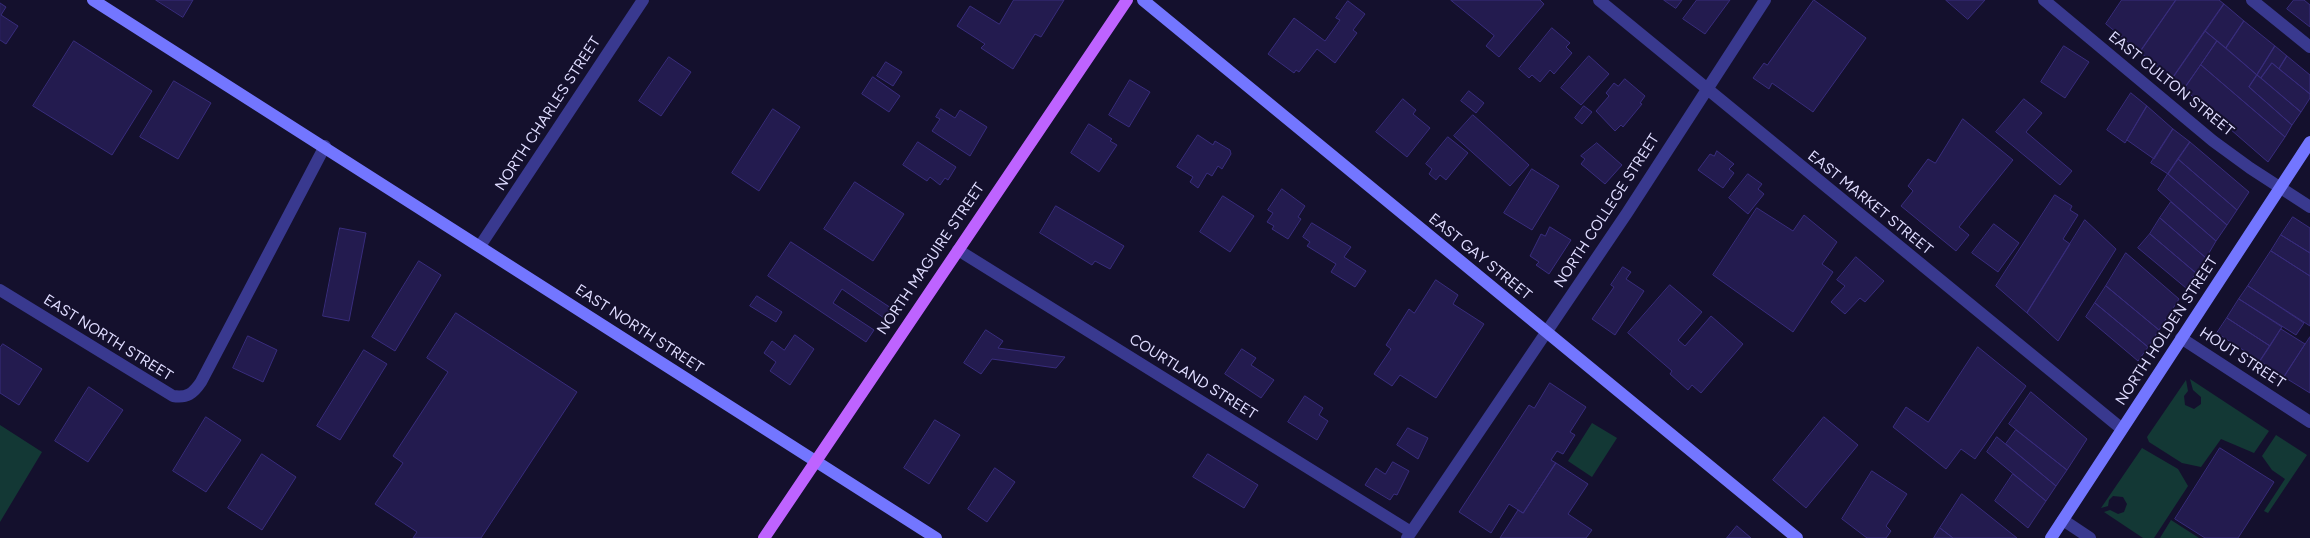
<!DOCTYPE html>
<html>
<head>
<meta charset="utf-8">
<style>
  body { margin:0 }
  canvas { display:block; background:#14102d }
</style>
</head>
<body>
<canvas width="2310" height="538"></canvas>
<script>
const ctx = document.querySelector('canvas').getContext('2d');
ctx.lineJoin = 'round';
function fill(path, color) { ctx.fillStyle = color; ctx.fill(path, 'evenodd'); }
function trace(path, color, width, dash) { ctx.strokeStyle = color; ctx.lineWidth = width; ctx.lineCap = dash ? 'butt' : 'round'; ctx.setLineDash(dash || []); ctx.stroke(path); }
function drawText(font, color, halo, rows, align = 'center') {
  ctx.font = font + ' Figtree,sans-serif'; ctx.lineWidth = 4; ctx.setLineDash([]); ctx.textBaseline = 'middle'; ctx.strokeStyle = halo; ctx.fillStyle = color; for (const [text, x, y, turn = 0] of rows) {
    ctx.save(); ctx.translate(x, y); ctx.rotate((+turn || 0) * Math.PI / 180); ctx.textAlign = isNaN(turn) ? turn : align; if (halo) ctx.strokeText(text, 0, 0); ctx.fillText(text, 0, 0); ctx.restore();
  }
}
fill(new Path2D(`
  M2190,379L2269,431L2254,453L2221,439L2201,467L2182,463L2149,442L2147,437L2186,380L2188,391L2184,396L2185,405L2194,409L2201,404V397L2193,390Z
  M1592,423L1617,438L1592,477L1568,461Z
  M0,425L42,452L0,522Z
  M2276,435L2307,455L2268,513L2264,511L2285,479L2272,470L2262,456Z
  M2142,448L2178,469L2188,486L2154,538H2143L2104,512L2110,510L2118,514L2124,512L2127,504L2123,497L2113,496L2109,500L2108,506L2101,508Z
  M2171,520L2199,538H2160Z`), '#133835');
const building = new Path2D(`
  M156,0H193L183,17Z
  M1014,0H1064L1041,37L1035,34L1013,69L981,48L985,44L957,26L970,6L999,24Z
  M1451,0H1540L1544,4L1499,57L1486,46L1494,36Z
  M1664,0H1682L1676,8Z
  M1697,0H1730L1705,34L1683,19Z
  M1814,0L1866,38L1813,112L1772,83L1769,89L1753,78L1764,63L1767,65Z
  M1946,0H1985L1968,19Z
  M2122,0H2176L2140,52L2106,24Z
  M2176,0H2219L2224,4L2172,79L2140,52Z
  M2294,0H2304L2310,5V27L2287,9Z
  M1348,1L1365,14L1353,30L1357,33L1335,63L1317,49L1299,72L1296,70L1294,73L1268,54L1294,18L1325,41L1340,20L1336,18Z
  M0,3L6,7L1,15L18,26L6,44L0,40Z
  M2224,4L2244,21L2226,48L2205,31Z
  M2244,21L2275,46L2257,75L2226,48Z
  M1552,28L1570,43L1566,47L1572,53L1554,74L1550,70L1540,82L1532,75L1529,78L1519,69Z
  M2205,31L2217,41L2184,89L2172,79Z
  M74,41L152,91L112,155L33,106Z
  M2217,41L2257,75L2249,87L2292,125L2285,137L2201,65Z
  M2064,46L2089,62L2065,98L2041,82Z
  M2275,46L2287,56L2279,69L2272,63L2261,78L2257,75Z
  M1589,56L1609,74L1581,105L1561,88Z
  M2287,56L2310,75V94L2279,69Z
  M669,57L691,72L661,116L639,101Z
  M886,62L902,72L893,86L877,76Z
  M2272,63L2310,94V98L2301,112L2261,78Z
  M2201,65L2285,137L2268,162L2184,89Z
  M2257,75L2301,112L2292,125L2249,87Z
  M873,77L900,96L889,112L862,94Z
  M1625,79L1645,96L1640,103L1642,104L1623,127L1621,125L1615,131L1596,111L1609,96L1606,93L1614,83L1618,86Z
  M1130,80L1150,92L1129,127L1109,115Z
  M174,81L211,103L178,159L140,137Z
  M1469,91L1484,103L1476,113L1461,101Z
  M2131,93L2147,106L2125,143L2107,130Z
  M1403,99L1416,110L1413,114L1430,128L1407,157L1376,132Z
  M2024,99L2042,113L2026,132L2072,171L2060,185L1996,132Z
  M1584,106L1592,112L1582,124L1575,118Z
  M2147,106L2173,129L2154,159L2127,140Z
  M773,109L800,127L759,191L732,173Z
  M941,109L955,118L960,110L987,127L970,156L932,131L940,119L936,117Z
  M1473,115L1529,165L1510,186L1454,136Z
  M1963,119L2013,160L1959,227L1969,235L1956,251L1901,206L1913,191L1908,186L1928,159L1935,163Z
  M1089,124L1112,139L1110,141L1117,145L1099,172L1071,153Z
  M2173,129L2190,142L2168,174L2151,163Z
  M1198,135L1213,145L1215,141L1230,150L1231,154L1222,169L1218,166L1212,176L1207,173L1198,188L1190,182L1193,177L1177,167Z
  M1448,137L1468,153L1446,180L1440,175L1436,180L1429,174L1432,169L1426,164Z
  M918,142L956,167L948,180L945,178L940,185L930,177L927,181L903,165Z
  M2190,142L2249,192L2237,210L2178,159Z
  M1597,143L1622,165L1605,184L1581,164L1585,159L1581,156Z
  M1717,151L1734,164L1729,169L1734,173L1723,188L1698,170L1710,154L1714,156Z
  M2178,159L2237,210L2227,225L2168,174Z
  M1532,169L1559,186L1532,230L1504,213Z
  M1748,174L1762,184L1758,189L1764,194L1748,214L1729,198Z
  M2168,174L2227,225L2216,241L2158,190Z
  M855,182L904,214L873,261L824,229Z
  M1282,189L1305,206L1298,217L1301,219L1288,239L1272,229L1274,226L1267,222L1273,213L1268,210Z
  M2055,195L2072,206L2070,210L2078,215L2063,239L2070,244L2027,313L1996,286Z
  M1223,196L1254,216L1230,252L1200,232Z
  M2171,202L2216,241L2206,258L2160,218Z
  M1056,206L1124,246L1110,269L1095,261L1092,265L1040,233Z
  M1757,208L1793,231L1804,215L1837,242L1822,264L1833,272L1793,332L1713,275Z
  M2293,217L2310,228V253L2281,235Z
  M2160,218L2206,258L2196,273L2150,234Z
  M2085,220L2116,249L2058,341L2027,313Z
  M1312,223L1351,247L1344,257L1366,271L1355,287L1331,272L1336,264L1307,246L1310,242L1303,237Z
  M1994,224L2019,243L1998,272L1972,253Z
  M1550,227L1571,240L1549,274L1536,265L1539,262L1530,256L1541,234L1545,236Z
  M340,228L366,233L349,321L323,316Z
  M2150,234L2196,273L2186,288L2138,248Z
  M2281,235L2310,253V276L2271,251Z
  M791,242L891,308L884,318L842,289L833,303L874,330L866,342L768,276Z
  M2271,251L2310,276V326L2248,286Z
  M2126,253L2179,299L2159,330L2106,286Z
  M1856,257L1884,281L1865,302L1860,298L1845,314L1831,302L1845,286L1837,280Z
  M419,261L441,275L395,351L372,337Z
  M1623,267L1631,272L1626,279L1644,291L1615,335L1592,319L1614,287L1611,285Z
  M1436,280L1458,295L1453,304L1484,324L1436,398L1400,375L1392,386L1374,374L1391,349L1386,345L1409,309L1414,313Z
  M1670,285L1702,312L1678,340L1685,346L1711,316L1743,344L1701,393L1692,385L1688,390L1670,374L1672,371L1628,333Z
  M2106,286L2159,330L2148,347L2095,303Z
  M2248,286L2304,323L2296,335L2239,299Z
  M757,296L782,312L776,322L750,306Z
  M2239,299L2282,327L2270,346L2227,318Z
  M2095,303L2148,347L2138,361L2086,317Z
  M456,313L577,392L481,538H413L417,532L375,504L403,463L393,456L448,372L427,358Z
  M2227,318L2270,346L2260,361L2217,333Z
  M2281,329L2305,344L2284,377L2260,361Z
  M986,330L1003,341L998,348L1065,357L1056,368L992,359L981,374L964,363Z
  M795,335L814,349L790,385L770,371L776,362L764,353L772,341L784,350Z
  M248,336L277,350L263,382L233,368Z
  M2310,337V393L2284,377Z
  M3,344L42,369L19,405L0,393V348Z
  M1978,347L2026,386L1975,459L1961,449L1946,469L1893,427L1906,407L1928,422Z
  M1242,349L1256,358L1251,365L1274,380L1261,398L1225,374Z
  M364,350L387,364L340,440L317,426Z
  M1550,383L1586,407L1570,432L1575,435L1563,454L1557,451L1551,460L1556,463L1523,513L1509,504L1491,533L1459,512L1529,405L1534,408Z
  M89,387L123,410L88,462L55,441Z
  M2031,392L2087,439L2067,470L2009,424Z
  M1305,396L1323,408L1319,415L1328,421L1317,440L1288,422Z
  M206,417L241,440L206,492L173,471Z
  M1824,417L1858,445L1806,508L1773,480Z
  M935,420L960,435L929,484L904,468Z
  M1408,428L1428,438L1418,459L1397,445Z
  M2016,430L2067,470L2056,486L2006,444Z
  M1997,437L2056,486L2046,501L1987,452Z
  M2220,448L2274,482L2238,538H2205L2175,519Z
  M262,454L296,477L262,530L228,508Z
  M1208,454L1258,485L1244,508L1193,477Z
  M1393,462L1409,471L1397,495L1394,494L1390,500L1365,485L1376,468L1385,474Z
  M1556,463L1588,484L1568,514L1592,530L1586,538H1500L1518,510L1523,513Z
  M995,468L1015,482L987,522L968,509Z
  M1872,471L1907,494L1886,526L1891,531L1886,538H1867L1842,519Z
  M2013,474L2046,501L2028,528L1995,501Z
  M1962,494L2017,538H1953L1940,528Z
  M1737,526L1751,538H1727Z
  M1940,528L1953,538H1934Z`);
fill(building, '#231b4f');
trace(building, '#382c7c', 1);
trace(new Path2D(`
  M1599,0L2122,429
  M2044,0L2213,141L2250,168L2310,207
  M2252,0L2310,47
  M480,246L643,0
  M958,250L1411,532
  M0,290L173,396C187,398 193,394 201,382L325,146
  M2181,338L2310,422
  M2063,520L2090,538
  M1407,538L1627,213L1765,0`), '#39398f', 12);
trace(new Path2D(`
  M93,0L936,538
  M1143,0L1797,538
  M2051,538L2310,142`), '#7376ff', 12);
trace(new Path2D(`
  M764,538L1127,0`), '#be63ff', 12);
drawText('15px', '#dfdcff', '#14102d', [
  ["EAST CULTON STREET",2171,84,39],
  ["NORTH CHARLES STREET",548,114,-57],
  ["EAST MARKET STREET",1870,203,39],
  ["NORTH COLLEGE STREET",1607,211,-57],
  ["EAST GAY STREET",1480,257,39],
  ["NORTH MAGUIRE STREET",931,259,-56],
  ["EAST NORTH STREET",639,329,33],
  ["NORTH HOLDEN STREET",2167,331,-57],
  ["EAST NORTH STREET",108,338,32],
  ["HOUT STREET",2242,358,33],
  ["COURTLAND STREET",1193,377,32]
]);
</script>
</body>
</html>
